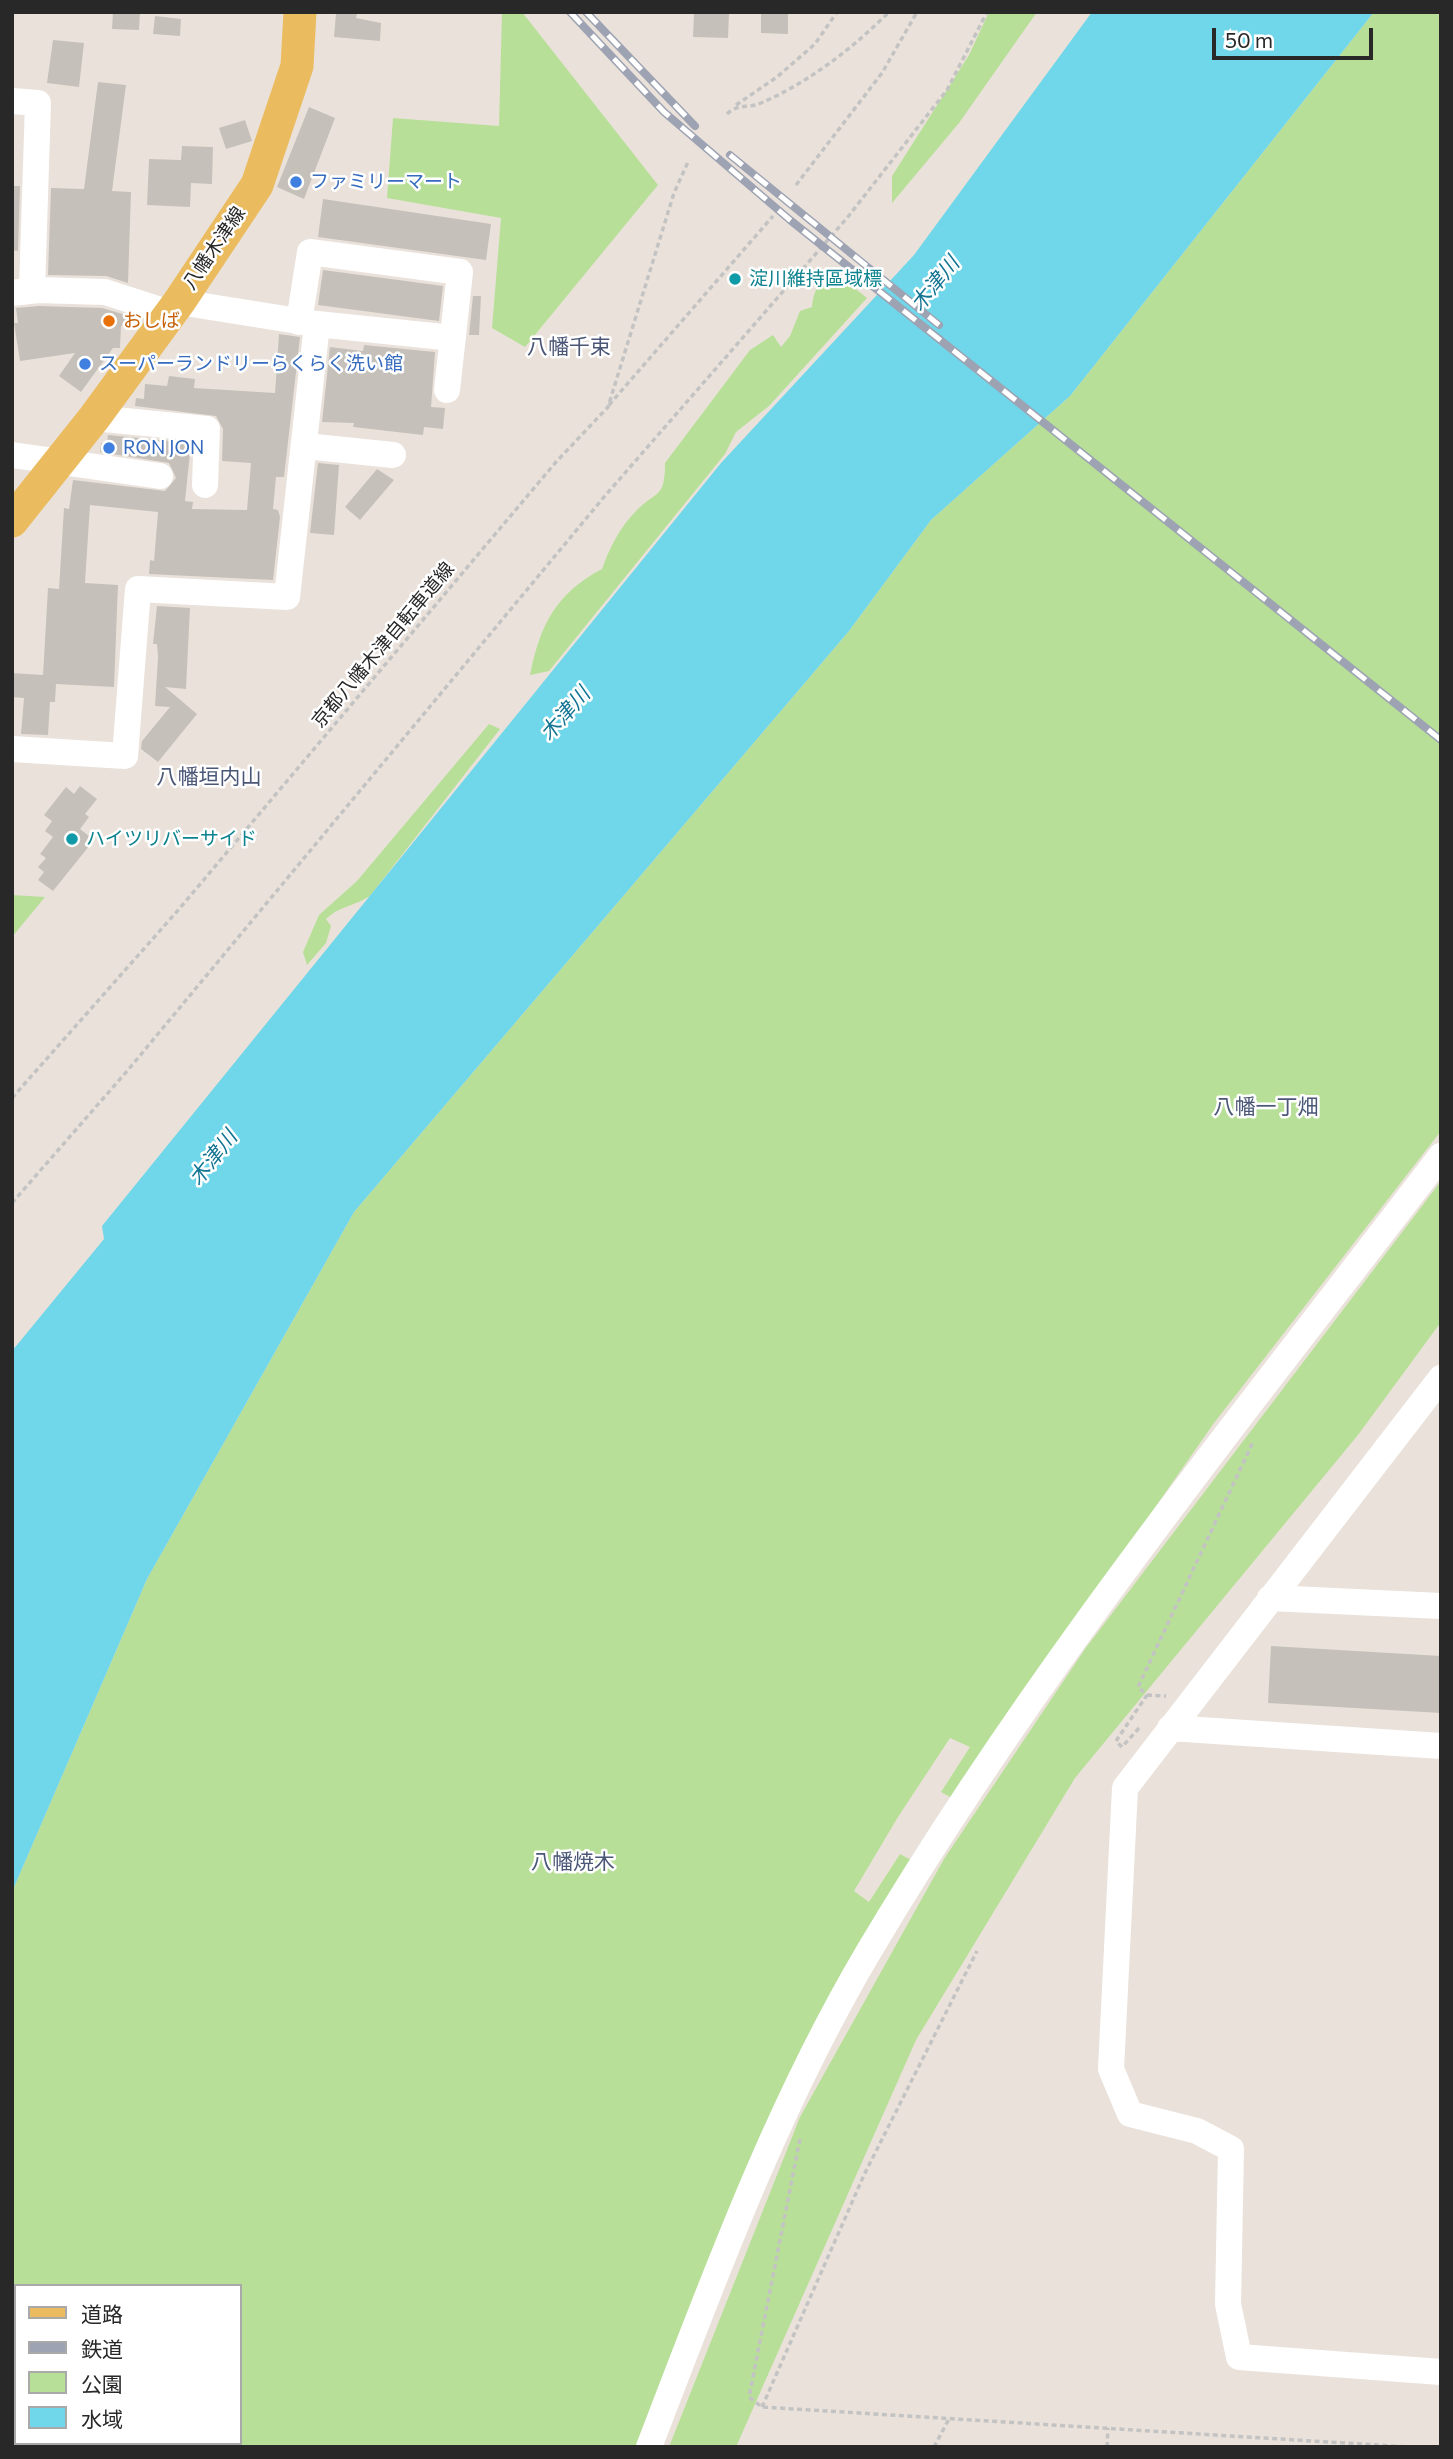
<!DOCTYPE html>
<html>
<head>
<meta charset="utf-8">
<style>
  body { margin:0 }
  #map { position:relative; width:1453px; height:2459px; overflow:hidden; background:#eae2da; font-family:Commissioner,"Noto Sans JP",sans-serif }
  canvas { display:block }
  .frame { position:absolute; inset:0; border:14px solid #282828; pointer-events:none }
  .legend { position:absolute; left:14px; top:2284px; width:228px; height:161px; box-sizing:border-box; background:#fff; border:2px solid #a9a9a9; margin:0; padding:9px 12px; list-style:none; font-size:21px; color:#282828 }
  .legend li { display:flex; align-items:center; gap:14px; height:35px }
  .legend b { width:35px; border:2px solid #a9a9a9 }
  .scale { position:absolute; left:1212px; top:28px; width:161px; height:32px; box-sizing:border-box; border:4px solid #282828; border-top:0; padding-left:9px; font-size:21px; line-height:24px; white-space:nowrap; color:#282828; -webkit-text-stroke:5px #fff; paint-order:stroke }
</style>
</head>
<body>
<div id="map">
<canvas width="1453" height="2459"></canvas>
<div class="frame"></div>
<ul class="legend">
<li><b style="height:9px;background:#ebbb5f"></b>道路</li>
<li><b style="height:9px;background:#9da3b2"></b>鉄道</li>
<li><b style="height:19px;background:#b8df98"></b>公園</li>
<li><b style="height:19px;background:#70d6e9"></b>水域</li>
</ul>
<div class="scale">50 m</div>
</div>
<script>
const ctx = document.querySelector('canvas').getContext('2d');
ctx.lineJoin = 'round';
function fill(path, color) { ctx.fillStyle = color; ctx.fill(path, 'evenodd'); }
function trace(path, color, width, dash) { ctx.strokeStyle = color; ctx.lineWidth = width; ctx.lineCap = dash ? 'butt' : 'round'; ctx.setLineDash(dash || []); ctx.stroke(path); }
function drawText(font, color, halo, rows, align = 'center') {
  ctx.font = font + ' Commissioner,"Noto Sans JP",sans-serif'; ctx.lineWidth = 5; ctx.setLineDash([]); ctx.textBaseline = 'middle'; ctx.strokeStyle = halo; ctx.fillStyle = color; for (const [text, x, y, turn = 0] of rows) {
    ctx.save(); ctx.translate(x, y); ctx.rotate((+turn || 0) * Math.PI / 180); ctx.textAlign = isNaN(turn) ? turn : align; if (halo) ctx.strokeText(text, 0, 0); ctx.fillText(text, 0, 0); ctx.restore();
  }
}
fill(new Path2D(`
  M502,12H522L658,185L525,347L492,328L501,218L387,198L393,118L499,126Z
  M989,12H1037L959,123L892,203V176L969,55Z
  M1374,12H1441V1131L1214,1423L952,1798L941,1792L970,1747L950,1738L898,1817L854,1891L869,1902L900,1854L911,1860L639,2447H12V1892L147,1579L354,1212L849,631L931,520L1070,396ZM16,2286H240V2443H16Z
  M834,272L867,298L769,406L736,432L725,454L549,671L530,675C540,625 556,593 602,569C609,549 620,527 636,511C656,490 665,500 665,463L750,350L773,335L781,347L790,336L800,311L812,307C814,288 819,283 834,272Z
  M489,724L500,729L370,896C355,906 339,906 326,919L331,926L326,943L307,965L303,952L319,915L357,881Z
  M12,895L45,897L12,937Z
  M1441,1181V1322L1358,1435L1075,1778L916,2040L736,2447H669L800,2117L944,1859L1085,1649Z`), '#b8df98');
fill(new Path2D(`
  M1092,12H1374L1070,396L931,520L849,631L354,1212L147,1579L12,1892V1351L104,1239L102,1226L721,463L914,255Z`), '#70d6e9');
fill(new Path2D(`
  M113,12H140L139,30L112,29Z
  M694,12H729L728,38L693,37Z
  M761,12H788V34L761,33Z
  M336,13L357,14L356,18L381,23L380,41L334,37Z
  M155,16L181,19L180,36L153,34Z
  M53,40L84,43L79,87L47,83Z
  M98,82L126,85L112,191L131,192L128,283L106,276L48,275L51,188L84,189Z
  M309,107L335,118L304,199L277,187Z
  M245,120L252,141L226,149L219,128Z
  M182,146L213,147L212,184L191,183L190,207L147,205L149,159L181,160Z
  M12,186H20L18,251L12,250Z
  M323,199L491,224L486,260L318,237Z
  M323,270L443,286L439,321L318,305Z
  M473,296H481L479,335H469Z
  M39,306L102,308L126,315V326H121L120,348H113L81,392L59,376L75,353L20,361L14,323H18L16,308Z
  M279,334L300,337L284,477H276L273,509L278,510L280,517L273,580L149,574L150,560L154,561L158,512L90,505L85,583L118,585L114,687L56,684L55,702H50L48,735L21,734L24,698L12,697V673L43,675L48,588L59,589L64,508L69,509L73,480L165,491L176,478L169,463L100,452L101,443H107L108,435L191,443L185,501L193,502L192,509L247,510L251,463L222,461L223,429L216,416L135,406L136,398L144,399L145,384L167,386L169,376L195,379L194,388L275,393Z
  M364,345L435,352L431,407L445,408L443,429L424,427L423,435L353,427L354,423L322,422L330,347L363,351Z
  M318,463L339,465L334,535L310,533Z
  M377,469L394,480L360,520L345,507Z
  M157,606L190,608L186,689L165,687L197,714L158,762L141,749L142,741L170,707L155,706L158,657L157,644H153Z
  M80,786L97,799L85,814L89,817L80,829L94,840L53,891L38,880L44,872L38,867L46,858L40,854L53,837L45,831L52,821L44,815L66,787L74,794Z
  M1271,1646L1441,1656V1713L1268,1703Z`), '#c5c0b9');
trace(new Path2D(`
  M736,105L777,77L815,44L837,12
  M727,114C738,103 748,109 761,103C808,83 853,48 889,12
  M796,185L882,73L917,12
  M609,405L773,216
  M12,1098L180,908L556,462L608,407L674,193L688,162
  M12,1203L128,1070L604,497L847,218L947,90L987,12
  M1147,1695L1166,1696
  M1139,1728L1122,1747L1116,1741L1147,1695L1138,1687L1253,1442
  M800,2139L749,2397L762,2407L1409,2447
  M762,2407L864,2175L977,1951
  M934,2447L949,2419
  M1107,2447L1108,2428`), '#c3c3c3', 3.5, [5, 3.5]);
trace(new Path2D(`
  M12,101L38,103L32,290
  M12,293L38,290L105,292L170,313
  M179,302L317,324L453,338
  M299,322L310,252L460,272L447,390
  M94,418L207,429L205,485
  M305,446L393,455
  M12,455L160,476
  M12,749L125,756L138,589L287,597L317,324
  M1441,1378L1125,1788L1111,2069L1130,2114L1197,2131L1231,2149L1228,2304L1239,2357L1441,2372
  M1270,1598L1441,1606
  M1170,1728L1441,1746
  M649,2447C714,2278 777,2106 869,1951C1036,1669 1243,1415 1441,1156`), '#fff', 26);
trace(new Path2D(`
  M12,521L94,418L179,302L257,185L297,66L300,12`), '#ebbb5f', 33);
const rail = new Path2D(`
  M570,12L664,112L790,220L1441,740
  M586,12L695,126
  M730,155L939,325`);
trace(rail, '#9da3b2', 8);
trace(rail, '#fff', 5, [16]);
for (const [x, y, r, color] of [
  [296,182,7,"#3f7fe0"],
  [735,279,7,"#0f9aa8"],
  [109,321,7,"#e8710a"],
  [85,364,7,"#3f7fe0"],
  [109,448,7,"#3f7fe0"],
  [72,839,7,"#0f9aa8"]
]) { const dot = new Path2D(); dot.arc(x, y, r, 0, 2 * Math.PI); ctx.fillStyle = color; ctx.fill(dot); trace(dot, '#fff', 2.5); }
drawText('19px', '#366cbe', '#fff', [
  ["ファミリーマート",310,182],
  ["スーパーランドリーらくらく洗い館",99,364],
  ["RON JON",123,448]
], 'left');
drawText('19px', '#282828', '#fff', [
  ["八幡木津線",214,248,-56],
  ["京都八幡木津自転車道線",383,645,-50]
]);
drawText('19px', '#0d838f', '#fff', [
  ["淀川維持區域標",749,279],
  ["ハイツリバーサイド",86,839]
], 'left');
drawText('19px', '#c56008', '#fff', [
  ["おしば",123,321]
], 'left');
drawText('italic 21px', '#127492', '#fff', [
  ["木津川",935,284,-51],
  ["木津川",565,714,-49],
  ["木津川",213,1158,-52]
]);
drawText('21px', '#4b5777', '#fff', [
  ["八幡千束",569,347],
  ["八幡垣内山",209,777],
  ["八幡一丁畑",1266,1107],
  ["八幡焼木",573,1862]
]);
</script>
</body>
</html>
